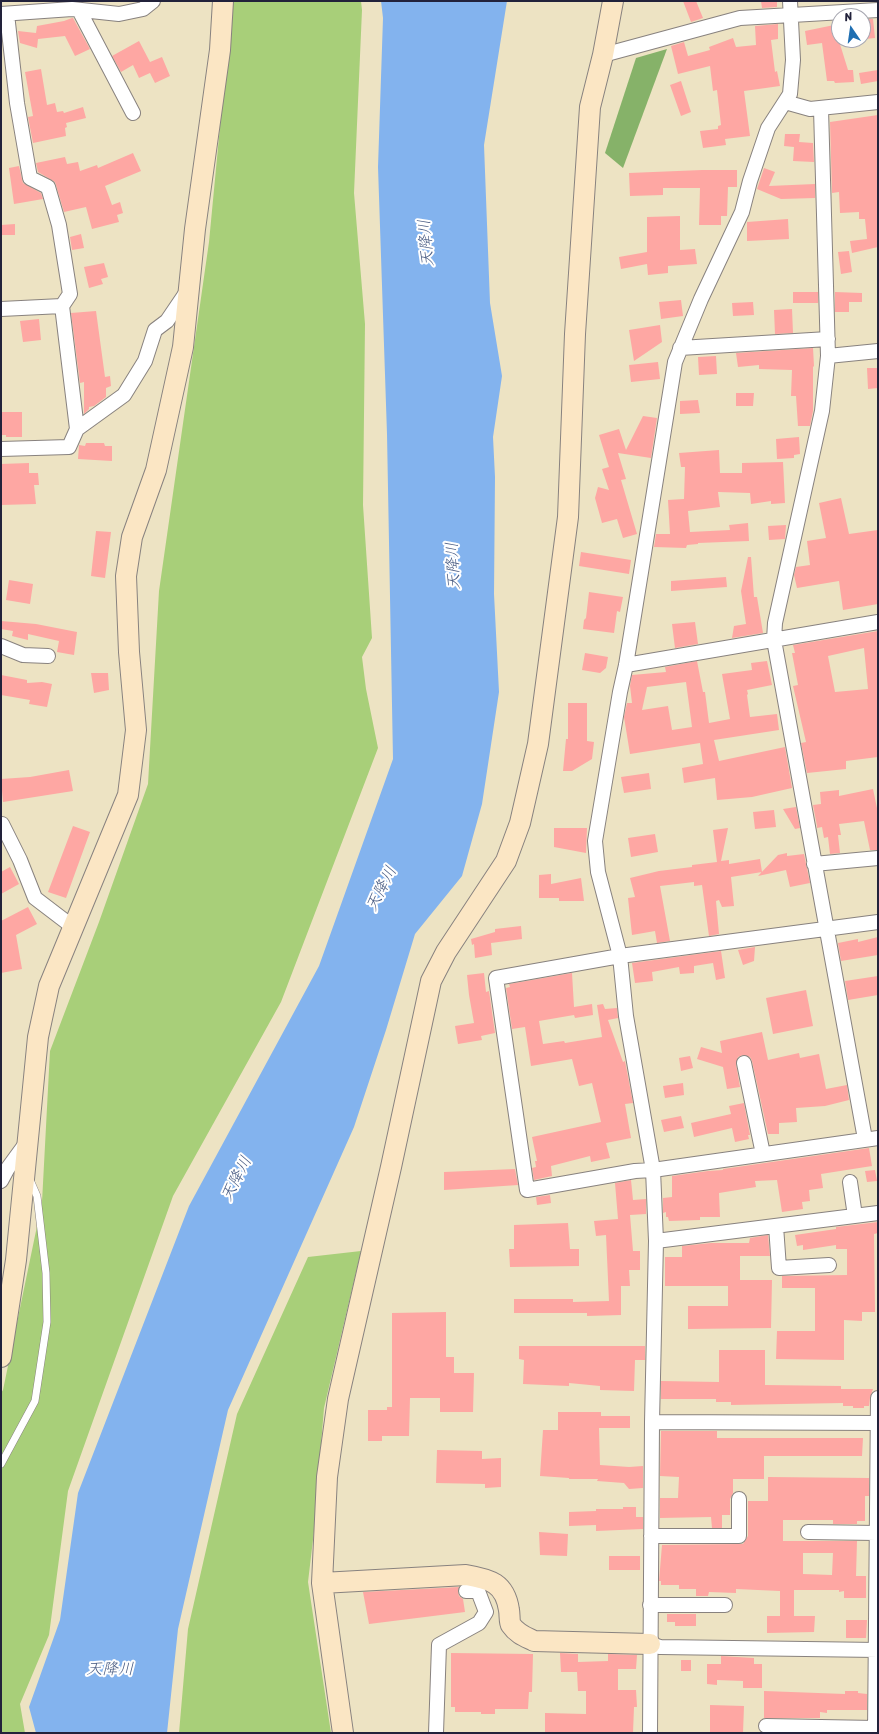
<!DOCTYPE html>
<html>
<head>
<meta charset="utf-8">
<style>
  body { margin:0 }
  #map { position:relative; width:879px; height:1734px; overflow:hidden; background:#ede3c3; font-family:Sriracha,sans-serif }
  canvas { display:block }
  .frame { position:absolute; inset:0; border:2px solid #22223b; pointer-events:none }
  .north { position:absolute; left:831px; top:8px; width:40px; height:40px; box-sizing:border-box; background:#fff; border:1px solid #a7a7b1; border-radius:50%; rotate:347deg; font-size:11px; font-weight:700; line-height:16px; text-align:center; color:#22223b }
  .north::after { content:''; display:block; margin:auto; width:14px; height:18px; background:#1f6fb2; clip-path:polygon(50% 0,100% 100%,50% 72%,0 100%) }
</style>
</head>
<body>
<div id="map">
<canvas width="879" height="1734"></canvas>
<div class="frame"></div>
<div class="north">N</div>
</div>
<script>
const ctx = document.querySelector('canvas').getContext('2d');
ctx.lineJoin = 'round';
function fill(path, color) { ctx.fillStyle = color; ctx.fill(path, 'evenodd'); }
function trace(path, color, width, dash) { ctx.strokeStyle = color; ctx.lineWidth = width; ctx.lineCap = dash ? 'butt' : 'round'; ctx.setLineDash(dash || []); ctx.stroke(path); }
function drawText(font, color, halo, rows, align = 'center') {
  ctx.font = font + ' Sriracha,"Klee One",sans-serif'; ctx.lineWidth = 4; ctx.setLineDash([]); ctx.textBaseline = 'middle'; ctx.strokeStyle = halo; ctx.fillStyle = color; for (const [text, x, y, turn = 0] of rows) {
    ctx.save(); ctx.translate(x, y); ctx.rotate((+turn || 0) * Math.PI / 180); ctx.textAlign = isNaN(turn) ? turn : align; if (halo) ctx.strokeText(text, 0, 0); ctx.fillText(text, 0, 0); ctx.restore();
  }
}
fill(new Path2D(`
  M232,1H361L362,10L354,193L365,324L363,505L372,638L362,657L366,689L378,748L281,1002L173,1196L68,1491L49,1635L20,1704L25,1733H1V1393L3,1390L42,1202L50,1051L99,922L148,784L159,591L209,242Z
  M361,1251L324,1408L314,1531L308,1582L331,1733H179L188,1629L237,1414L308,1257Z`), '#a8cf79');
fill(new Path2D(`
  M667,49L623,168L605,153L636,58Z`), '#86b269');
fill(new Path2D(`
  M381,1H507L484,145L490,303L502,376L493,437L495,477L494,594L499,692L482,804L462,876L415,934L386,1030L354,1127L228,1410L178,1629L167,1733H36L29,1707L60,1620L78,1493L189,1206L319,966L393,759L387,434L378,167L383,18Z`), '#83b3ee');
fill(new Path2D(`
  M683,1H696L703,18L691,22Z
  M761,1H777V7L762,8Z
  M72,18H73L90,49L75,56L65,36L38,39L37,48L20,43L18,31L36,33L37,26L64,21Z
  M863,19H873L875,38L865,39Z
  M778,24V39L771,40L775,72L777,71L780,86L744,91L750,136L725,139L726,145L703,148L700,131L718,129V126L721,125L717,90L713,91L710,66L678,74L671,46L684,42L688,56L710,50L709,47L733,38L736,47L756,45L755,26Z
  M839,24V41L848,70H853L854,82L835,83L834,81H827L822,43L807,45L805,31Z
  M139,41L150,62L162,57L170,76L155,83L150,73L139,78L133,65L121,72L112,56Z
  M41,69L47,105L55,103L57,112L63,111L64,113L83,107L86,118L66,123L67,127L65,128L66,136L33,143L28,117L33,116L25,72Z
  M878,70V81L861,84L859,73Z
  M681,81L691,112L681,116L670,85Z
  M878,115V247L852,253L850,241L867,239L865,219H859V212L840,213L839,192L832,193L830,122Z
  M785,134H800L799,142L813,143L814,162L793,161L794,147L784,146Z
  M133,153L141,171L105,186L112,205L120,202L123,213L117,215L119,222L92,229L86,207L64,212L55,182L38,172L36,163L65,157L67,164L78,162L80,171L97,165L98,168Z
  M19,166L23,183L41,193L43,199L14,204L9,168Z
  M764,168L775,172L769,186L815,184V198L781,199L757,189Z
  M702,170H737V187H728L727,216H721V225H699L700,188H663V195L630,196L629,173Z
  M680,216V250L695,249L697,264L668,266V273L648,275L647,264L621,269L619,257L647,252V217Z
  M788,219L789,239L747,241V222Z
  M15,224V235H1V225Z
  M81,234L84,248L72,250L70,237Z
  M849,251L852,272L841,274L838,252Z
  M104,263L108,277L101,279L103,284L89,288L84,267Z
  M793,292H818V303H793Z
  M835,292L862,293V302H849V312H835Z
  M681,300L683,316L661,319L659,302Z
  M753,302L754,315L733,316L732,303Z
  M792,309L793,333L775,334L774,310Z
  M96,311L105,377L110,376L111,386L106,388V397L94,406L89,407V409L84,414V382L80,383L71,313Z
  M39,319L41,340L23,342L20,321Z
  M660,325L662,342L634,361L629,330Z
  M813,348L814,366L813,367V411L810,426H798L796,396H791L792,370L759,369V365L738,367L736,353Z
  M716,356L717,374L699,375L698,357Z
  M658,362L660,379L631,382L629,365Z
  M867,368H878V388L868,389Z
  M736,393H754L753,406H736Z
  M698,400L700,413L680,414V401Z
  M1,412H22V437H6V435H1Z
  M643,416L657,418L651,458L618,453L626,479L621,480L637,534L623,538L617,519L602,523L595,498L598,487L609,490L602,469L609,467L599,435L619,429L626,450Z
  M799,437L800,454L794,455V458L777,459L776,439Z
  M86,443H104L105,446H112V461L78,459L79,445L85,446Z
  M719,450L720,473H742V463L783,462L785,503L771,504V501L751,504L750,493L718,492L720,507L688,511L690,532L730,530L729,525L748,523L749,541L698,543V544L687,545L686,548L654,547L656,534H670L668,500L684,499L685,467H681L679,453Z
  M29,463V473H38L39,485H34L36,504L1,505V464Z
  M841,498L849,534L878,530V604L843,610L839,581L797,588L794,575L796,567L810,565L807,541L826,538L819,503Z
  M786,525L785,539L769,540L768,526Z
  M96,531L111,532L105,578L91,576Z
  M581,552L631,560L629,574L579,566Z
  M748,557H751L754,597H757L763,633L732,638L734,626L746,624L741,591Z
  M726,577L727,587L671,591V581Z
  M9,580L33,584L30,604L6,600Z
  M589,592L623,597L620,612L617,611L614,633L583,629L584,620L586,618Z
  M1,621L36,624L77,632L74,655L57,652L59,641L28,634V640L12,636L13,631L1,629Z
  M695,622L698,644L675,648L672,624Z
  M878,631V757L846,761V769L807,773L801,743L806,742L793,686L798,685L792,653H795L793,645ZM864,648L868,689L835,692L828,656Z
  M585,653L608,657L606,668L600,673L582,670Z
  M697,661L703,692H705L709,723L730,719L722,674L752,670L751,663L767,661L772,685L747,690L748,694L747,695L750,717L777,714L779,730L714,740L719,761L785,747L792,788L752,797L717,800L715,778L684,783L682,768L703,764L700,743L630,754L624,717L627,703H632L630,686L632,675L666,672L665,667ZM686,682L692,727L672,730L668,706L642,710L647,687Z
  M91,673H108L109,690L94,693Z
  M1,675L27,680V683L42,682L52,684L47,707L29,704L30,700L1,695Z
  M568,703H587V741L594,742L592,759L572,771H563L566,739H568Z
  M69,770L73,791L3,802L1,779L30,777Z
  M649,773L651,789L624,793L621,777Z
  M873,789L878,813V850H870L864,821L839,824L841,835H838L840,853L830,854L828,837L824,838L822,827L817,828V826L813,805L821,804L820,792L839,790V796Z
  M796,807L800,828L795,829L783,809Z
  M774,810L776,827L755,829L753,812Z
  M73,826L90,832L66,898L48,892Z
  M554,828H587L586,853L554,847Z
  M728,828L721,861L729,860V864L760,859L762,872L731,877L734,906L722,907L719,900L716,901L719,934L709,936L702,885L694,886V882L660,886L670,941L657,943L655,931L632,935L628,898L635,897L630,878L659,871L692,867V865L717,862L713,830Z
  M655,834L658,852L631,857L628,838Z
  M787,853V856L804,854L810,883L790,887L786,870L758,876L778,855Z
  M10,867L19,884L1,894V872Z
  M551,874V884L581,878L584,901H559V898H539V875Z
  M28,907L37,924L16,935L22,969L1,973V921Z
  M521,926L522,939L491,943L492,955L475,958L474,944L472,945L471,939L495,932V929Z
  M878,937V955L841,961L838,943L858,939V942Z
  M755,947L754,961L743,965L738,950Z
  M721,951L725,978L716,980L713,963L694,966V973L680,974L679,967L652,972L653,981L635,983L632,963Z
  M484,973L486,992L489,991L495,1033L481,1036L482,1040L458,1044L455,1026L474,1023L469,995L467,975Z
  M572,973L574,1007L592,1004L593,1015L575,1018L574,1015L539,1021L543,1044L564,1041L565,1043L602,1037L597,1005L603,1004L605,1009L617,1008L618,1018L608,1020L623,1062L625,1061L633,1103L625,1104L631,1138L606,1143L610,1158L591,1162L590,1156L551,1166L552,1176L534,1180L532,1168L536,1167L535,1161H537L532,1137L601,1122L592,1083L579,1086L572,1059L531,1066L525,1027L512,1029L506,988L510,987L509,984Z
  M878,976V995L848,1000L845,981Z
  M806,990L813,1026L773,1034L766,998Z
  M762,1032L768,1060L799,1053L800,1058L819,1054L826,1089L847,1085L849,1100L825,1106L796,1108L797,1122L779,1123V1134H768L752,1061L750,1057L743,1055L738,1057L736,1064L740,1087L727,1089L723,1067L697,1059L701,1047L722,1053L720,1041Z
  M690,1056L693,1068L681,1071L679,1058Z
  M683,1083L684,1095L665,1098L663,1086Z
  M744,1103L750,1135H748L749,1139L735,1142L732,1128L694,1137L691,1123L731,1114L729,1106Z
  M681,1116L684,1128L664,1132L661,1120Z
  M869,1148L872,1166L821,1174L823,1188L809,1190L810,1201L802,1202L803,1209L782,1212L777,1180L755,1181L756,1187L719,1193L720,1217H700V1220L669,1221L668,1217H666V1212L663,1213V1198L672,1197V1176L708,1171L723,1170V1169Z
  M515,1169L518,1185L444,1190V1172Z
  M875,1170L877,1181L867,1182L865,1171Z
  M631,1180L633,1200L646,1199V1214L630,1215L633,1251H640V1270H629L630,1286H621V1315L587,1316V1313H514V1299H573V1302L609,1301L606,1235L596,1236L594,1221L618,1219L615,1183Z
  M550,1195L551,1203L537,1205L536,1197Z
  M878,1222V1233L874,1234L875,1312H862V1321L844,1320V1360L776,1359L777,1331H815V1288H782V1276L847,1275V1249H836V1245L803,1250V1245L797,1246L795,1235L836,1229V1227Z
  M568,1223L570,1249H579V1266L510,1267L509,1249H514V1225Z
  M768,1235L770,1256H740V1280H772L771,1328L688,1329V1306H728V1286H665V1257H682V1246L711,1243H749L750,1238Z
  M446,1312V1357H454V1373H474L473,1412H440V1398H410L409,1436H382V1441H368V1410H387V1407H392V1313Z
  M519,1346H645V1360H635L634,1391L600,1390V1386L569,1383V1386L523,1384L524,1360L519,1359Z
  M719,1350H765V1385L841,1386V1389H873L870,1398L869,1406H864V1408H853V1406H843V1403L731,1405V1402H716V1399H661V1381L719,1382Z
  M558,1412H601V1416H630V1428H599L600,1465L629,1467L643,1466V1488L629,1489L624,1483L597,1481L598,1479H569V1478L540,1476L543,1430H558Z
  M661,1431H717V1438H863L862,1456H764V1479H733V1493L730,1499V1515H722V1528H712L711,1517L660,1518V1498H678L679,1477L660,1476Z
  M437,1450L482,1451V1459L501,1458V1487L485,1488V1484L436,1483Z
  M768,1477L869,1478V1496H865V1521H857V1524H833V1520H783V1541H857L856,1576H866V1598H844V1591L839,1592V1590H794V1616H815L814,1632L767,1633V1616H780V1591L736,1589V1593L709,1592L708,1596H696V1589H679V1585H661V1581H659L662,1545L743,1544L748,1536V1501H768ZM803,1553H833L832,1575L803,1574Z
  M623,1507H636V1517H643V1529L596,1531V1525L569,1526V1512L596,1511V1509H623Z
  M539,1532L568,1534L567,1556L540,1555Z
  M609,1556H640V1570H609Z
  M459,1587L458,1591L459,1596L463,1599L465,1612L369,1624L363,1592Z
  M667,1614H696V1626H675V1622H667Z
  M846,1620H867L866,1638H846Z
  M451,1653L533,1654L532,1692H529L528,1709H495V1714H481V1712H455V1707H451Z
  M560,1653L578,1654V1662L608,1661V1654L637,1655L636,1669H618V1690H636L637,1707H634L633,1733H545V1713L586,1714V1691H578L577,1672H561Z
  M721,1656L754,1658V1664H762V1688H743V1681L717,1680V1685L707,1684V1664H721Z
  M681,1660H691V1671H681Z
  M764,1691L845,1694V1691H858V1693L867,1694V1710H827V1713L820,1712V1718H764Z
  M710,1705L744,1706L743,1733H710Z`), '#fea7a3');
const lane = new Path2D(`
  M1,1464L35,1401L47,1322L46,1273L37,1196L30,1180`);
const street = new Path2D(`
  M79,10L133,113
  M1,14L72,9L119,14L143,9L153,1
  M7,14L17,103L30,178L48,187L59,225L70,294L62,306
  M603,55L740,18L878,10
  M785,102L810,109L878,102
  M821,109L828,356L822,411L775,623L774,640L865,1139
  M1,309L62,306L77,429L69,447L1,449
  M680,348L828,339
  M828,356L878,351
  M77,429L124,395L145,361L155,330L167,321L188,290
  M1,646L23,655L48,656
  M626,665L878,622
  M2,824L20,860L35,898L73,927
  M814,864L878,858
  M878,922L620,956L496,978L527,1190L635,1171L653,1170L878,1138
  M744,1063L763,1154
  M1,1181L8,1168L27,1142
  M850,1182L855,1216
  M776,1226L779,1268L829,1265
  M656,1241L878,1213
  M652,1422L878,1423
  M808,1532L876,1533
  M651,1536H739V1499
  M650,1605H725
  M650,1644L660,1647L878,1650
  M766,1726L875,1728
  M436,1733L439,1645L479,1623L486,1612L478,1591H466
  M650,1733L652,1422L656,1241L653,1170L626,1016L620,956L598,872L595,841L620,692L626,665L675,362L701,299L742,212L750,181L768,128L790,94L793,60L790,1
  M875,1733L878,1398`);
const secondary = new Path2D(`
  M1,1357L16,1260L38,1037L49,986L128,795L136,730L129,652L126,576L132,537L156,470L183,347L195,229L220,50L223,1
  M322,1583L466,1575C490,1579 505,1583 509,1610C510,1615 509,1622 511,1625C517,1634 526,1637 534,1641L650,1644
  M343,1733L322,1583L327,1477L338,1399L391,1167L431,981L446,952L506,861L520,823L538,744L568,517L575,334L590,107L603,55L613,1`);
trace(lane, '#88827f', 8);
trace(street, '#88827f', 16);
trace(secondary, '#88827f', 22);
trace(lane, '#fff', 7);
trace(street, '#fff', 14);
trace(secondary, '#fbe6c4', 20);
drawText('italic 16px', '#495c83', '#fff', [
  ["天降川",427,243,-95],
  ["天降川",454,566,-93],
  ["天降川",382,889,-63],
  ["天降川",237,1179,-63],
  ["天降川",110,1670]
]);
</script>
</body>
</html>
